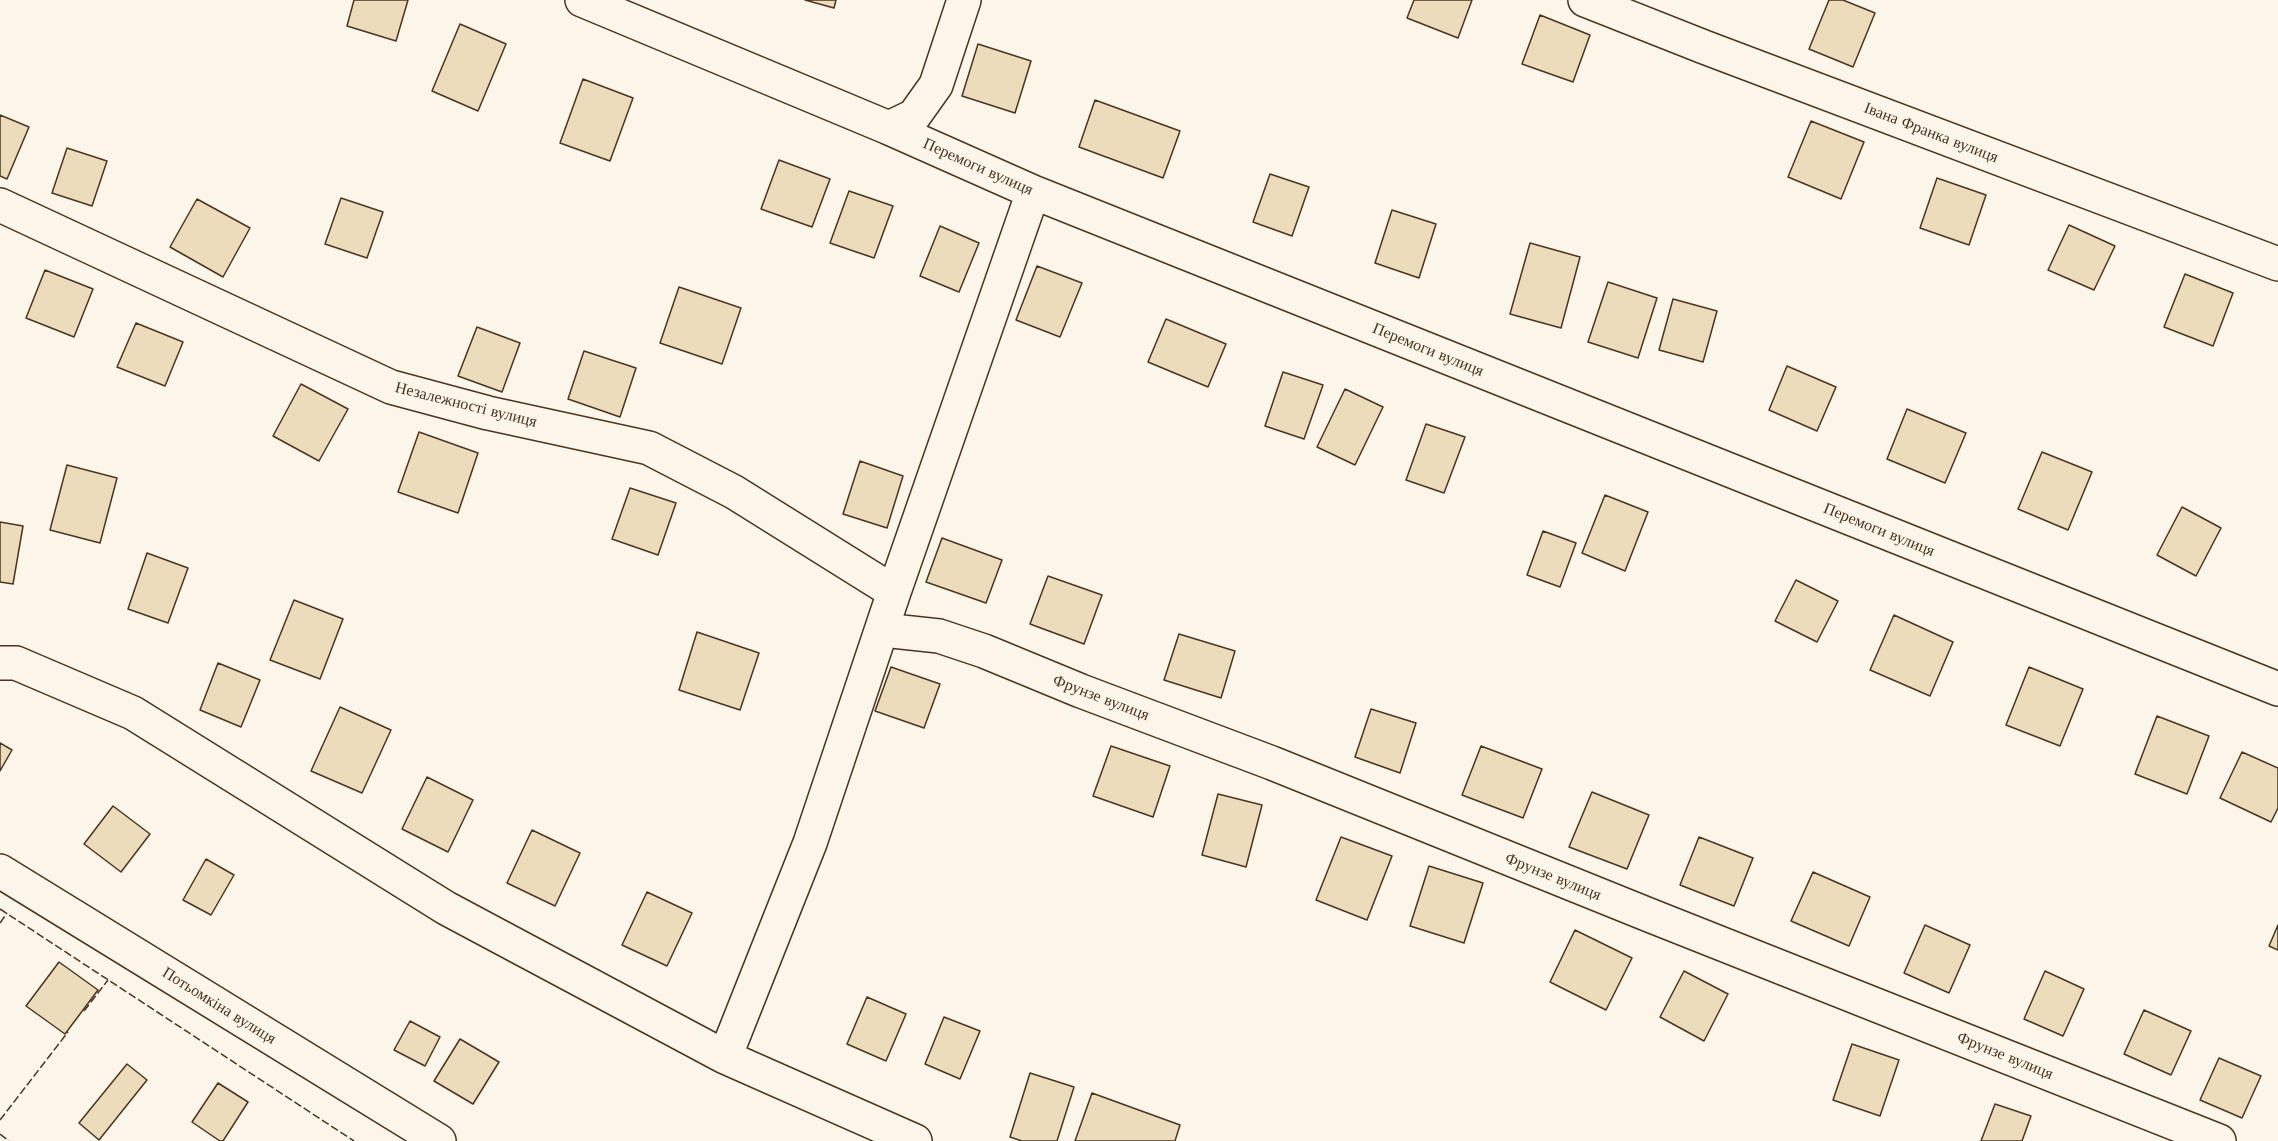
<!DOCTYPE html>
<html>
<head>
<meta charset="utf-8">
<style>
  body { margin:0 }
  canvas { display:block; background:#fbf6e9 }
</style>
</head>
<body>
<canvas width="2278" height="1141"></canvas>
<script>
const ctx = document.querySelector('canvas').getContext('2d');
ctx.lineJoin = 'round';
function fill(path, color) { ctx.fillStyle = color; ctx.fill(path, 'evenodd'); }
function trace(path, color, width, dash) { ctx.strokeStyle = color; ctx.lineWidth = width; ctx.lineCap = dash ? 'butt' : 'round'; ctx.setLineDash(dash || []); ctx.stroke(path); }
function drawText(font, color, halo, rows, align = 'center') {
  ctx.font = font + ' "Libre Baskerville",serif'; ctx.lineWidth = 4.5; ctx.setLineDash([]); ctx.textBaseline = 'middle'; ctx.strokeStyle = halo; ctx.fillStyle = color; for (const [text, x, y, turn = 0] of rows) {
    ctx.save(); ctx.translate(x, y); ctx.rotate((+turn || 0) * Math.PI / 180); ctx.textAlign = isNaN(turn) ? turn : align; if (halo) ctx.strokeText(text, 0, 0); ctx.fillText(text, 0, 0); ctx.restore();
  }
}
const building = new Path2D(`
  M354,0H408L396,41L347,26Z
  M805,0H836L834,8Z
  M1414,0H1472L1458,38L1407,18Z
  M1829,0H1843L1875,13L1853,67L1809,49Z
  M1540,15L1590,35L1573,82L1522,64Z
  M460,24L506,44L478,111L432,91Z
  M978,44L1031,61L1015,113L962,96Z
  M583,79L633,98L610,161L560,143Z
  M1095,100L1180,131L1163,178L1079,147Z
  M0,115L29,127L7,179L0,176Z
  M1811,121L1864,142L1841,199L1788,177Z
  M67,148L107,161L92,206L52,193Z
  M779,160L830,179L812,227L761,209Z
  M1270,174L1309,187L1292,236L1253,222Z
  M1937,178L1986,195L1969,245L1920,228Z
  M849,191L893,206L874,258L830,243Z
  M341,198L383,212L367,258L325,244Z
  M197,199L250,228L223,277L170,247Z
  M1392,210L1436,224L1419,278L1375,263Z
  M2069,225L2115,246L2094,290L2048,270Z
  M940,226L979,243L959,292L920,276Z
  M1530,243L1580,257L1561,328L1510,314Z
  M1037,266L1082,283L1060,337L1016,320Z
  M45,270L93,289L74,337L26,318Z
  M2185,274L2233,293L2213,346L2164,327Z
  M1608,282L1657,298L1638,358L1588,342Z
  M679,287L741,308L722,364L660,343Z
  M1673,299L1717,311L1703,362L1659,350Z
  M1166,319L1226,344L1208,387L1148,362Z
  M136,323L183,342L165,386L117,367Z
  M477,327L520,343L502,392L458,376Z
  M584,351L636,368L620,417L568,399Z
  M1787,366L1836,387L1817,431L1769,410Z
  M1283,372L1323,385L1304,439L1265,426Z
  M301,384L348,409L319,461L273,436Z
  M1345,389L1383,407L1355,465L1317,447Z
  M1907,409L1966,433L1945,483L1887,459Z
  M1426,424L1465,437L1444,493L1406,480Z
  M419,432L478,453L458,513L398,492Z
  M2042,452L2092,472L2068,530L2018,509Z
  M860,461L903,476L887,528L843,514Z
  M67,465L117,478L100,543L50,530Z
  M630,488L676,503L658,555L612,539Z
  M1605,495L1648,512L1625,571L1582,553Z
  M2182,507L2221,528L2196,576L2157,555Z
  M0,522L23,526L13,584L0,582Z
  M1543,531L1576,543L1560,587L1527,575Z
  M942,538L1002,560L986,603L926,582Z
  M147,553L188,568L168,623L128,609Z
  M1048,576L1102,595L1084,644L1030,624Z
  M1796,580L1838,601L1817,642L1775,621Z
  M294,600L343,619L320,679L270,660Z
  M1894,615L1953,642L1930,696L1870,670Z
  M697,632L759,653L740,710L679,690Z
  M1179,634L1235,651L1221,698L1164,680Z
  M218,663L260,680L241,727L200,710Z
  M891,667L940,684L924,728L875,711Z
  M2029,667L2083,689L2060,746L2006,725Z
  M340,707L391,730L362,793L311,771Z
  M1371,709L1416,723L1400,773L1355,757Z
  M2157,716L2209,736L2187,794L2135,774Z
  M0,743L12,750L0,771Z
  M1111,746L1170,766L1153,817L1093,796Z
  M1481,746L1542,769L1523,818L1462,795Z
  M2242,752L2278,768V808L2271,822L2220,798Z
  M427,777L473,800L448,852L402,829Z
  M1592,792L1649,815L1627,869L1569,847Z
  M1218,794L1262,805L1246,867L1202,855Z
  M113,806L150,834L121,872L84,844Z
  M532,830L580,853L555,906L507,883Z
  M1341,837L1392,856L1367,920L1316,900Z
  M1699,837L1753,858L1734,906L1680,885Z
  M206,859L234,875L211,915L183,900Z
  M1429,866L1483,883L1464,943L1410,926Z
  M1813,872L1870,897L1849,946L1791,921Z
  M647,892L692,913L667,966L622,945Z
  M1925,925L1970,945L1949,993L1904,973Z
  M2278,925V950L2269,946Z
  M1575,930L1632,958L1606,1010L1550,982Z
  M59,962L98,990L65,1034L26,1006Z
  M1684,971L1728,994L1704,1041L1660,1017Z
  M2045,971L2084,989L2063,1036L2024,1019Z
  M867,997L906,1014L886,1061L847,1044Z
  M2144,1010L2191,1031L2171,1075L2124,1054Z
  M944,1017L980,1031L960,1079L925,1064Z
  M410,1021L440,1037L425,1066L394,1050Z
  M460,1039L499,1062L473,1104L434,1081Z
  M1852,1044L1899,1060L1880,1116L1833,1100Z
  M2219,1058L2261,1076L2242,1118L2200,1100Z
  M127,1064L147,1080L99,1140L79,1123Z
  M1030,1073L1074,1087L1057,1141H1022L1010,1137Z
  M218,1083L248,1102L223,1141H220L192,1122Z
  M1092,1093L1180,1125L1175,1141H1075Z
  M1995,1104L2031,1116L2022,1141H1981Z`);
fill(building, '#ecdcbc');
trace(building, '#4a3520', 1.5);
const street = new Path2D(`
  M582,0L889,128L1033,192L2278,689
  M1585,0L1704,47L2278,264
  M889,128L914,116L936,85L964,0
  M0,205L391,387L488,413L649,448L734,492L894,592
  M883,630L939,636L984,651L1081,691L1272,763L1649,915L2219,1141
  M0,663H16L133,713L446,908L725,1057L915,1141
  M0,871L439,1141
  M725,1057L810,843L894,592L1033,192`);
trace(street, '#4a3520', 36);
trace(street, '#fbf6e9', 33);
trace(new Path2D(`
  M0,909L354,1141
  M0,923L7,913
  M84,1011L108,980
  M0,1120L68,1032
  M0,1134L9,1141`), '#4a3520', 1.5, [8, 3]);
drawText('16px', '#4a3520', '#fbf6e9', [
  ["Івана Франка вулиця",1931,133,21],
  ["Перемоги вулиця",978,167,24],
  ["Перемоги вулиця",1428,350,22],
  ["Незалежності вулиця",466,405,14],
  ["Перемоги вулиця",1879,530,22],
  ["Фрунзе вулиця",1101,698,21],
  ["Фрунзе вулиця",1553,877,22],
  ["Потьомкіна вулиця",219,1006,32],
  ["Фрунзе вулиця",2005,1056,22]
]);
</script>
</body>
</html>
